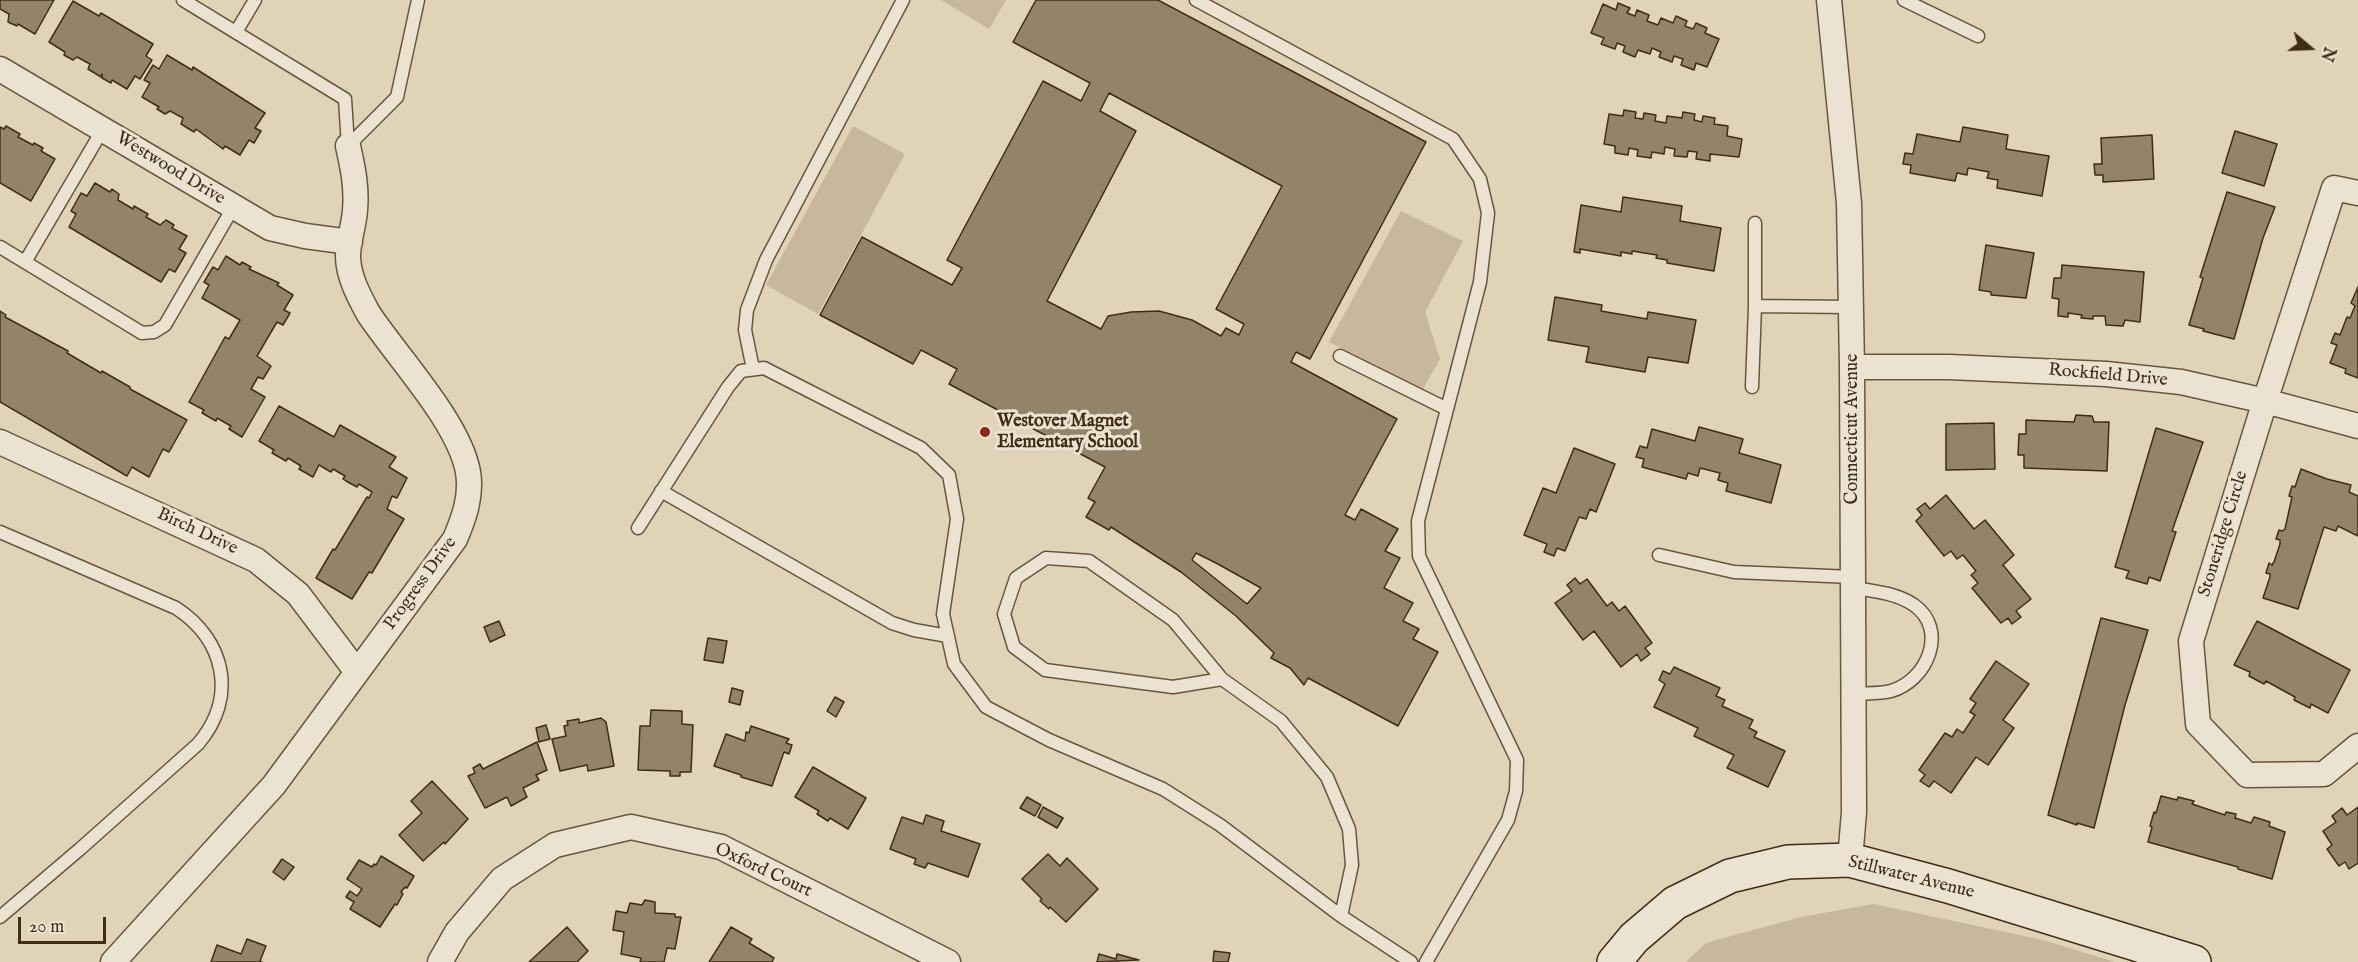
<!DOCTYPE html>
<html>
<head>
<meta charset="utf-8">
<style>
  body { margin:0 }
  #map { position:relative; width:2358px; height:962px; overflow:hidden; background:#e1d3b8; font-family:"IM FELL English",serif }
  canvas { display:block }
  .north { position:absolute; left:2280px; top:18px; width:60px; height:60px; -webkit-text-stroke:4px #ece2d1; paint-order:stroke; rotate:109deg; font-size:16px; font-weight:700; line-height:24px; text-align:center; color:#412c17 }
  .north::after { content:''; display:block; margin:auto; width:21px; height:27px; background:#412c17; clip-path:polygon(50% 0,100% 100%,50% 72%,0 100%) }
  .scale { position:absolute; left:18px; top:917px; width:88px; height:27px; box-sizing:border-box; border:3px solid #412c17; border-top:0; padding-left:8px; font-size:18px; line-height:21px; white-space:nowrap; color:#412c17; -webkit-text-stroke:4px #ece2d1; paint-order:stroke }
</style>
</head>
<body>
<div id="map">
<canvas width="2358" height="962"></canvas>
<div class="north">N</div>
<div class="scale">20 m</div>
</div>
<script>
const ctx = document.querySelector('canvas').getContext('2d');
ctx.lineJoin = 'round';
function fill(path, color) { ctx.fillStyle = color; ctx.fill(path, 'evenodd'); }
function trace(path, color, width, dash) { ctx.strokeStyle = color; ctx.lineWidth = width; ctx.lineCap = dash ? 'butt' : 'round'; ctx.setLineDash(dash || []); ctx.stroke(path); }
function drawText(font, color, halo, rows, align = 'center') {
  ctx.font = font + ' "IM FELL English",serif'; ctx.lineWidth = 6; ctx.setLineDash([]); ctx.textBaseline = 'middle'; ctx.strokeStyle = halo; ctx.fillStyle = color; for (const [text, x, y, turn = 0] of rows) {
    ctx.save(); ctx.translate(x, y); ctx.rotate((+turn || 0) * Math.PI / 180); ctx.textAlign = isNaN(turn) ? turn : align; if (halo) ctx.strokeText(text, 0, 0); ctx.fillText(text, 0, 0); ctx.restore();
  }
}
fill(new Path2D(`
  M941,0H1006L989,29Z
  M853,126L905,154L818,314L766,285Z
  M1401,211L1463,241L1425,312L1440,359L1423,389L1329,342Z
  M1874,904L2043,940L2115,962H1686L1706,943L1801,917Z`), '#c6b79d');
const building = new Path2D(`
  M0,0H54L35,34L18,24L17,26L8,22L9,14L0,9Z
  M1036,0H1158L1426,142L1310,359L1296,352L1291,362L1397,419L1345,515L1355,520L1361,509L1398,529L1385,551L1400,558L1384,588L1413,603L1403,621L1419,629L1413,639L1438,652L1398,726L1308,678L1304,685L1290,668L1271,658L1274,653L1236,616L1181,572L1111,527L1109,530L1086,517L1095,502L1088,498L1105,467L949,384L957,369L921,350L913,364L820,315L862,237L952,285L962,268L947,260L1043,81L1081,101L1090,83L1013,42ZM1109,93L1282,186L1216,309L1244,324L1239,335L1226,328L1221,336L1192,320L1159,311L1131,312L1108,316L1101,329L1047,301L1136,131L1100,111ZM1196,553L1216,563L1261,588L1247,604L1192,560Z
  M73,1L99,16L101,13L153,44L146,56L152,60L140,79L135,76L127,89L112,80L111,83L102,78V74L101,77L88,69L90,64L77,57L73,60L64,55L65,52L49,42Z
  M1618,3L1630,8L1627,13L1635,16L1637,10L1649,15L1647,21L1658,25L1661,18L1673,23L1676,16L1687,21L1685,26L1693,29L1696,23L1707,28L1705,33L1719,39L1707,67L1696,63L1694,70L1681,65L1683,59L1674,56L1672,62L1659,57L1661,52L1652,48L1650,54L1638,50L1635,57L1623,52L1625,46L1617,43L1615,49L1601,44L1604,38L1591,33L1603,4L1616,10Z
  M167,55L192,70L193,67L265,113L255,128L261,131L254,143L249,140L240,155L225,146L223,149L196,129L194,132L181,124L183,118L170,111L165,114L157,109L159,107L142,97L150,83L144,80L153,65L159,69Z
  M1624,110L1636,112L1635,118L1643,119L1644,113L1656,115L1655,121L1666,123L1667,116L1682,118L1683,112L1695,114L1694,120L1702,122L1703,116L1715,118L1714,124L1728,126L1727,136L1742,139L1739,157L1710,154V161L1696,159L1697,152L1688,151L1687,157L1674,156L1675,149L1665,147L1664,154L1652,152L1651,158L1637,156L1638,150L1629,148L1628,155L1615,153V146L1604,144L1609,114L1623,116Z
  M6,126L20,134L18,137L33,145L34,143L43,148L41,151L55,159L31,201L0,183V127L4,129Z
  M1963,127L2008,135L2006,149L2049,156L2042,196L1997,188L1998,180L1987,178L1989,172L1968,168L1967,175L1957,173L1955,181L1910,173L1911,165L1903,164L1905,153L1913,154L1917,134L1960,142Z
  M2235,131L2277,144L2264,186L2222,173Z
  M2152,135L2154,179L2103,182V175H2095L2094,164H2102L2101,138Z
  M95,183L110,192L112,189L119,194L118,200L133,209L134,206L148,214L146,217L160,225L166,220L174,225L172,228L187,236L179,249L186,253L175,272L169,269L161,282L69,227L76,214L71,211L81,193L87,196Z
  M2227,192L2275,207L2263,238L2234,339L2203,331L2204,329L2189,325L2203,278L2200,277Z
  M1623,197L1682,206L1680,221L1721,228L1714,271L1667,263V260L1656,258L1657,255L1632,251V254L1621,252V256L1580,249V253L1574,252L1581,205L1621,212Z
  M1986,245L2034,253L2026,298L1991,295V292L1979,290Z
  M226,256L240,265L242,262L251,267L249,269L279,283L277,285L293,295L284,310L290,313L283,325L277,322L257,356L271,366L263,379L258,377L251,389L265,397L242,437L229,429L231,426L217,418L216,421L202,413L204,410L189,402L225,337L229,339L240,320L202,298L209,285L204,282L213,267L218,270Z
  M2062,265L2144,272L2140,322L2125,320L2123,326L2106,325L2105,316H2093V319L2081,318L2082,315L2068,313V317L2058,316L2059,299L2052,298L2054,278H2061Z
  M2358,287V378L2345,373L2346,369L2330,363L2337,345L2331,343L2335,333L2340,335L2347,317L2350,318L2355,306L2351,303Z
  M1555,297L1602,305L1601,311L1647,319L1648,312L1696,320L1688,363L1648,357L1645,372L1586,362L1589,347L1548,340Z
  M0,311L6,315L5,317L68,351L67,353L101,373L102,371L130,387V389L187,420L169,452L163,449L149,477L132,467L127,476L0,402Z
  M279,406L334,437L340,425L396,457L389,467L407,478L397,498L392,496L387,509L404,519L372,573L369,572L352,599L316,578L333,549L335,550L367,497L369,498L372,492L359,484L357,487L346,481L343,479L345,476L333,469L331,472L319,465L313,477L299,469L301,466L288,458L286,461L272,453L274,450L259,441Z
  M2076,415L2092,416L2094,422H2109L2107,471L2024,468V455H2018L2019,434H2026V420L2074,422Z
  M1994,423L1995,469L1946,470V424Z
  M1699,427L1743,439L1739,453L1781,465L1771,503L1726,491L1728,483L1718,480L1720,473L1700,468L1698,476L1688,473L1686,479L1642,467L1644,459L1636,457L1640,446L1647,448L1652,429L1695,441Z
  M2156,428L2203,442L2172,531L2176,532L2160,581L2149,577L2147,584L2126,578L2129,571L2115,567Z
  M1574,448L1615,464L1596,512L1590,509L1586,519L1579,517L1565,551L1557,548L1554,556L1544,552L1547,544L1524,535L1543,488L1556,493Z
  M2301,469L2327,479L2351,485L2349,492L2358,496V536L2338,526L2336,531L2324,527L2298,609L2263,598L2270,577V574L2266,573L2269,563L2272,565L2274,562L2280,544V540L2276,539L2279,530L2282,531L2285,529L2292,497L2289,496L2292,486L2295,487Z
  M1946,495L1974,529L1985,520L2014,555L2003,565L2031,599L2016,611L2021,617L2012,624L2008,618L2001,623L1972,588L1978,583L1971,575L1976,571L1963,555L1957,559L1951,551L1944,556L1916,521L1922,515L1917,509L1925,503L1930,509Z
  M1575,578L1580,584L1587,579L1607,606L1612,602L1619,611L1625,606L1652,643L1645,648L1650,654L1641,661L1637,654L1621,667L1594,631L1583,640L1555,603L1572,591L1567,585Z
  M2101,618L2148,630L2125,705L2094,828L2077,823V825L2048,815Z
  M499,621L505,635L490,642L484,627Z
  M2257,621L2350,670L2328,713L2311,704L2310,708L2294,700L2295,697L2266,681L2264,684L2249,676L2250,672L2234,665Z
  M708,638L727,641L723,663L704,660Z
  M1996,661L2029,684L2003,720L2014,728L1988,765L1976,757L1951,793L1934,781L1929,787L1920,781L1925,775L1919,770L1945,733L1952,737L1957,729L1963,733L1975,715L1970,712L1976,703L1970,699Z
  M1674,667L1720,688L1716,696L1725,700L1722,706L1753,720L1749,728L1757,732L1754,737L1785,751L1768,787L1727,768L1734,755L1694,736L1698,728L1654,707L1665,684L1659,680L1663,671L1670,674Z
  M732,688L743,691L740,705L729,702Z
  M835,697L844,702L836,717L827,711Z
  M651,710L682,711V724L693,725L691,772H680V776H670V771L638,770L640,726H650Z
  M601,718L606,722L614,766L588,771L587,765L560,771L552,739L566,736L564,726L568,725L567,721L579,719V723Z
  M546,725L550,739L539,742L536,728Z
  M751,726L789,739L786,743L792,745L789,754L784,752L772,786L741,777V775L714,766L726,734L745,741L746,732L749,733Z
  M537,742L547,770L536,775L539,780L523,788L527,797L511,806L507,797L485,808L468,776L475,773L473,768L480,764L483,769Z
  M813,767L866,798L848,829L830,818L828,821L817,814L819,811L795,797Z
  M432,781L468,819L445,844L444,842L423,861L399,835L422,813L411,801Z
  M2161,796L2177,800L2178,797L2194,801L2192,804L2225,815L2226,812L2236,814L2235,818L2251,823L2254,817L2270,822L2269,826L2285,832L2272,879L2238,869V867L2148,842L2152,827L2150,826L2154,812L2156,813Z
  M1027,797L1041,805L1035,816L1020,808Z
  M1043,807L1063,818L1057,828L1038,817Z
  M2358,807V863L2349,869L2345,862L2339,866L2327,849L2332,845L2323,831L2336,822L2332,816L2342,808L2347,815Z
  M926,815L944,821L941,831L980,844L968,877L928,863L925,868L914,864L916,859L890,849L902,817L923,824Z
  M1048,854L1060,866L1067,858L1098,889L1066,922L1050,907L1049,909L1040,901L1042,899L1022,879Z
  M381,856L414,876L407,888L405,887L401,892L403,894L397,905L395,904L380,927L350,909L354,902L346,897L350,891L357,896L362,889L347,879L359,860L372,867L374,864L376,865Z
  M282,859L294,867L284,880L273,872Z
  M645,900L655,902V913L675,914V917H681L675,949L667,948L664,962H640L641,958L621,954L624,932L613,930L616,911L627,913L630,903L642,905Z
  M567,927L588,951L577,962H529Z
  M731,927L752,939L749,943L774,958L772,962H709Z
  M247,939L266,946L260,961L262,962H211L217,945L241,954Z
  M1214,951L1230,953L1228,962H1213Z
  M1099,954L1116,959L1117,954L1139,960L1097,962Z`);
fill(building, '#94836b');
trace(building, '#412c17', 1.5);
const service = new Path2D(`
  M183,0L345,99L348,146
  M1196,0L1453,139L1480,179L1488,213L1480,282L1418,521L1419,556L1517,760L1516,791L1508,820L1426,962
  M1904,0L1978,36
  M236,32L255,0
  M348,146L397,97L418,0
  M0,247L142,333L154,332L165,325L234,206
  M25,262L103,129
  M1755,306L1851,307
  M1340,356L1447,409
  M753,369L745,330L747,310L766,260L903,0
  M1752,387L1755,306V223
  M661,491L892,623L914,630L948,636
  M638,528L728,387L741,371L764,368L921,448L949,475L957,519L943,614L954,664L986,707L1049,740L1163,789L1220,825L1341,916L1411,962
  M0,532L176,608C225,640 238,697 198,744L80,849L0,917
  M1659,555L1734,572L1853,577
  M1853,588C1874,591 1896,593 1914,605C1949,630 1927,681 1891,691C1880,694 1865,693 1854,694
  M1222,679L1173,687L1045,670L1014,647L1004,614L1016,578L1046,558L1089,561L1173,620L1222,679L1281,721L1327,777L1349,829L1352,865L1341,916`);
const minor = new Path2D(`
  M1829,0L1849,203L1852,367L1854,812L1850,860
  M0,69L270,228L305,236L350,242
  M2358,193L2334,188L2265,401L2191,641L2198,724L2247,775L2324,774L2358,746
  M1852,367H1949L2106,374L2181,382L2265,401L2358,426
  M0,442L256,560L298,594L357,672
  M113,962L274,785L455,539C464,518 472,496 468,472C459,422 397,357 368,313C359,296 348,276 348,256C348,241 354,226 355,210C357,188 353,168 348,146
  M440,962L457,932L502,879L555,845L631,827L721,847L948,962`);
const secondary = new Path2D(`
  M1614,962L1634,938L1675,903L1730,876L1788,862L1850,860L1948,886L2194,962`);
trace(service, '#69563f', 15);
trace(minor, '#69563f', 27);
trace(secondary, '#412c17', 36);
trace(service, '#ece2d1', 12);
trace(minor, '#ece2d1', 24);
trace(secondary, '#ece2d1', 33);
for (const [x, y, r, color] of [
  [985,432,6,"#8f2418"]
]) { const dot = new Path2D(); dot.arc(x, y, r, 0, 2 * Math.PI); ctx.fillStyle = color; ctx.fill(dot); trace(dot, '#ece2d1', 2); }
drawText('18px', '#412c17', '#ece2d1', [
  ["Westwood Drive",170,169,31],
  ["Rockfield Drive",2108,376,5],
  ["Connecticut Avenue",1853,429,-90],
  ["Birch Drive",197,532,25],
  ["Stoneridge Circle",2224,534,-73],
  ["Progress Drive",421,584,-54],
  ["Oxford Court",763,871,25],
  ["Stillwater Avenue",1911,878,14]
]);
drawText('bold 18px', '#412c17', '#ece2d1', [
  ["Westover Magnet",997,422],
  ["Elementary School",997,443]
], 'left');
</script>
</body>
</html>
